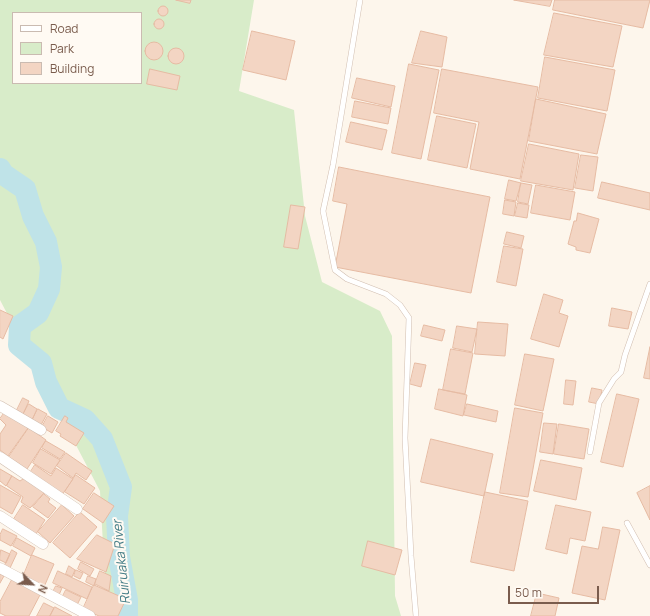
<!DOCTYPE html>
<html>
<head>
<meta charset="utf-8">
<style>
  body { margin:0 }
  #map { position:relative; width:650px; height:616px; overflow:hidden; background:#fdf6ec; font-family:Manrope,sans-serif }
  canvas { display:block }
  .legend { position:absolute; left:12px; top:12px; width:130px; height:72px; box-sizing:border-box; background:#fffaf3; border:1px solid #cabbb1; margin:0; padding:5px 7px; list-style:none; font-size:12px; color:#7a5c4d }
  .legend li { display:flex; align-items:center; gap:8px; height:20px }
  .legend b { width:20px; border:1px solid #cabbb1 }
  .north { position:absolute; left:12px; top:564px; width:40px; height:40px; -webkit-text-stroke:3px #fffaf3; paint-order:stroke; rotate:115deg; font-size:11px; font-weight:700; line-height:16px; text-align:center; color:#7a5c4d }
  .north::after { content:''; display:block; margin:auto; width:14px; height:18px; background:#7a5c4d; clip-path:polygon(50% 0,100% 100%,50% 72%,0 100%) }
  .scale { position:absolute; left:508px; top:586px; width:91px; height:18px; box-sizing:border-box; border:2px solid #7a5c4d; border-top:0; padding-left:5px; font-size:12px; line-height:14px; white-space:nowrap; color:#7a5c4d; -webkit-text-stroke:3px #fffaf3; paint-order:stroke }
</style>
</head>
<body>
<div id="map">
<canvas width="650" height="616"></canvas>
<ul class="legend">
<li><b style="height:5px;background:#fff"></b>Road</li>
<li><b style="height:11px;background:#d8ecc9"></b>Park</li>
<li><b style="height:11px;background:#f3d5c3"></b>Building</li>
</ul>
<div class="north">N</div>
<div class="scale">50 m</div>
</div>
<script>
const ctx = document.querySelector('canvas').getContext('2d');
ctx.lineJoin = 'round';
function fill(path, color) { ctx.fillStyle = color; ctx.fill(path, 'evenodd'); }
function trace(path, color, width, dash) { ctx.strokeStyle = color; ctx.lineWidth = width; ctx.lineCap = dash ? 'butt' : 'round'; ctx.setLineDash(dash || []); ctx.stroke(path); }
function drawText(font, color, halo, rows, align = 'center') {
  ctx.font = font + ' Manrope,sans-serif'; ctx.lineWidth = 4; ctx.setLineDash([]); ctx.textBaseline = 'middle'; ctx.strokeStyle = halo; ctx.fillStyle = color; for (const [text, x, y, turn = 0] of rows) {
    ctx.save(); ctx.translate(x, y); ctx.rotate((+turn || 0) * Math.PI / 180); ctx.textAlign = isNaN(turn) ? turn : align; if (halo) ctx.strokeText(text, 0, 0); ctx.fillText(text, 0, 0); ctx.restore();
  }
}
fill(new Path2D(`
  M0,0H254L239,91L294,110L305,216L322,282L380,311L392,336L395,596L401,616H107L100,491L0,300ZM13,13H141V83H13Z`), '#d8ecc9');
trace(new Path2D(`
  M0,169L3,174L25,189L33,216L46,242L51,267L49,289L38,313L20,326L19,345L41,363L46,382L59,408L85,420L102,439L121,487L117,516L119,557L127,600V616`), '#bfe3e8', 22);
const building = new Path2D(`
  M176,0H191L190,3Z
  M514,0H552L550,6Z
  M555,0H650L643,28L553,10Z
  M158 11a5 5 0 1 1 10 0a5 5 0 1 1-10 0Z
  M554,13L622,26L613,67L544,55Z
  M154 24a5 5 0 1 1 10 0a5 5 0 1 1-10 0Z
  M252,31L295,41L286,80L243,70Z
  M421,31L447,37L442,67L412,63Z
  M145 51a9 9 0 1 1 18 0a9 9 0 1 1-18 0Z
  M168 56a8 8 0 1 1 16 0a8 8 0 1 1-16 0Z
  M545,57L615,70L607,111L538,98Z
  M409,64L439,70L421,159L392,153Z
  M150,69L180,76L177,90L147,84Z
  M442,69L538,87L520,179L470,169L479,122L434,113Z
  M357,78L395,86L391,107L352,98Z
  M536,99L606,114L597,154L529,141Z
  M355,101L391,108L388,124L352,117Z
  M437,116L476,124L467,168L428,160Z
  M351,122L387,130L382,150L346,142Z
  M529,144L579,154L573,190L521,181Z
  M581,155L598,157L593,191L575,188Z
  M339,167L490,197L471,293L335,267L347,204L333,201Z
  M509,180L521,183L516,201L505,199Z
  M602,182L650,193V210L598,198Z
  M521,183L532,185L528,204L518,202Z
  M536,185L575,192L570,220L531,213Z
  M505,200L516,202L514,216L503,214Z
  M518,203L529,205L527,218L515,216Z
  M291,205L305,207L298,249L284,247Z
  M578,213L599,219L590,253L576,250V247L568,244L574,221H576Z
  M507,232L524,236L521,248L504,244Z
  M504,246L523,249L516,286L497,282Z
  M544,294L563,300L559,313L568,316L559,347L531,339Z
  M612,308L632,312L628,329L609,326Z
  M0,310L13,316L3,339L0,337Z
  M478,322L508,324L505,356L475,354Z
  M424,325L445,330L442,341L421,336Z
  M457,326L477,329L472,352L453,348Z
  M650,347V379L644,378Z
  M451,349L473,353L465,394L443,390Z
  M525,354L554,359L543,411L515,405Z
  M415,363L426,365L421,387L410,384Z
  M566,380L576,381L573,405L564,404Z
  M592,388L602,390L599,404L589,402Z
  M439,389L467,395L463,416L435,409Z
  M617,394L639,399L623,467L601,462Z
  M23,398L29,401L23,414L17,410Z
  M29,404L37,409L32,420L23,415Z
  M467,404L498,411L496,422L464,415Z
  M515,408L543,413L528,497L500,493Z
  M38,409L47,414L41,425L32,421Z
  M5,412L28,428L8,456L0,450V434L6,425L0,419Z
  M48,416L58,422L52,433L42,427Z
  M65,416L68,418L66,422L84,433L76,446L60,436L61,434L56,431Z
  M544,423L557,424L553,454L540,452Z
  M559,424L589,429L584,459L554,454Z
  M29,428L46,440L27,469L9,457Z
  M431,439L493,454L484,496L421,482Z
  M46,441L65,452L60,459L42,448Z
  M41,449L60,460L51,474L33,463Z
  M66,453L92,471L86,480L76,473L73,478L57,466Z
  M541,460L582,468L576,500L534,491Z
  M35,465L51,476L56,468L73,479L62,495L30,473Z
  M0,469L12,476L6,486L0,481Z
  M76,475L95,488L84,504L65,492Z
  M12,476L20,481L26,477L44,493L30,508L21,502L23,497L7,486Z
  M0,485L21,497L12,514L0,507Z
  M650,486V520L637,493Z
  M485,492L528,501L514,571L471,562Z
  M94,493L114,506L103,523L83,509Z
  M44,494L50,499L48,502L56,508L48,518L33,507Z
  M23,505L45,520L36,534L14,519Z
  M62,505L74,516L50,543L38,532Z
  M556,505L591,512L585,541L570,538L567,554L546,549Z
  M80,512L97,527L70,558L53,543Z
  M603,527L620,530L605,600L572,593L582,546L598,549Z
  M3,529L17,536L11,546L0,540V535Z
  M97,535L115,544L106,572L77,559Z
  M17,538L35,548L31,556L13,546Z
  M368,541L402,550L395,575L362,566Z
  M1,550L10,554L6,563L0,560Z
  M12,550L17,553L10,568L5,565Z
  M32,555L54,564L44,587L23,577Z
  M81,562L94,569L90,576L78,569Z
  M69,566L75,570L72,577L66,574Z
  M76,570L83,573L80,579L74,576Z
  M58,571L92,587L87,599L53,583Z
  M100,571L111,576L109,591L95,584Z
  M0,574L4,576L0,583Z
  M88,576L96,579L94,586L86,582Z
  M13,578L41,593L29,616H6L0,613V602Z
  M94,585L126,599L118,616H99L83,609Z
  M56,586L62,588L59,595L53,592Z
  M66,590L81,597L76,607L61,600Z
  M537,593L559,598L555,616H531Z
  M44,603L54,608L50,616H37Z
  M55,607L72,616H50Z`);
fill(building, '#f3d5c3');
trace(building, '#e6bba3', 1);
const lane = new Path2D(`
  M360,0L333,165L323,211L335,270L347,279L386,294L400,305L409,318L405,438L411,556L416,616
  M590,452L599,403L614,379L621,372L625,355L650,284
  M627,523L650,565`);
const street = new Path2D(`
  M0,406L41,430
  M0,457L77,509
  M0,516L43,544
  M0,568L90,616`);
trace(lane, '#d1beb0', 6);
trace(street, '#d1beb0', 11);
trace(lane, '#fff', 5);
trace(street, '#fff', 10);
drawText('italic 13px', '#437c86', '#fffaf3', [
  ["Ruiruaka River",122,562,-96]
]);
</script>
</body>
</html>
